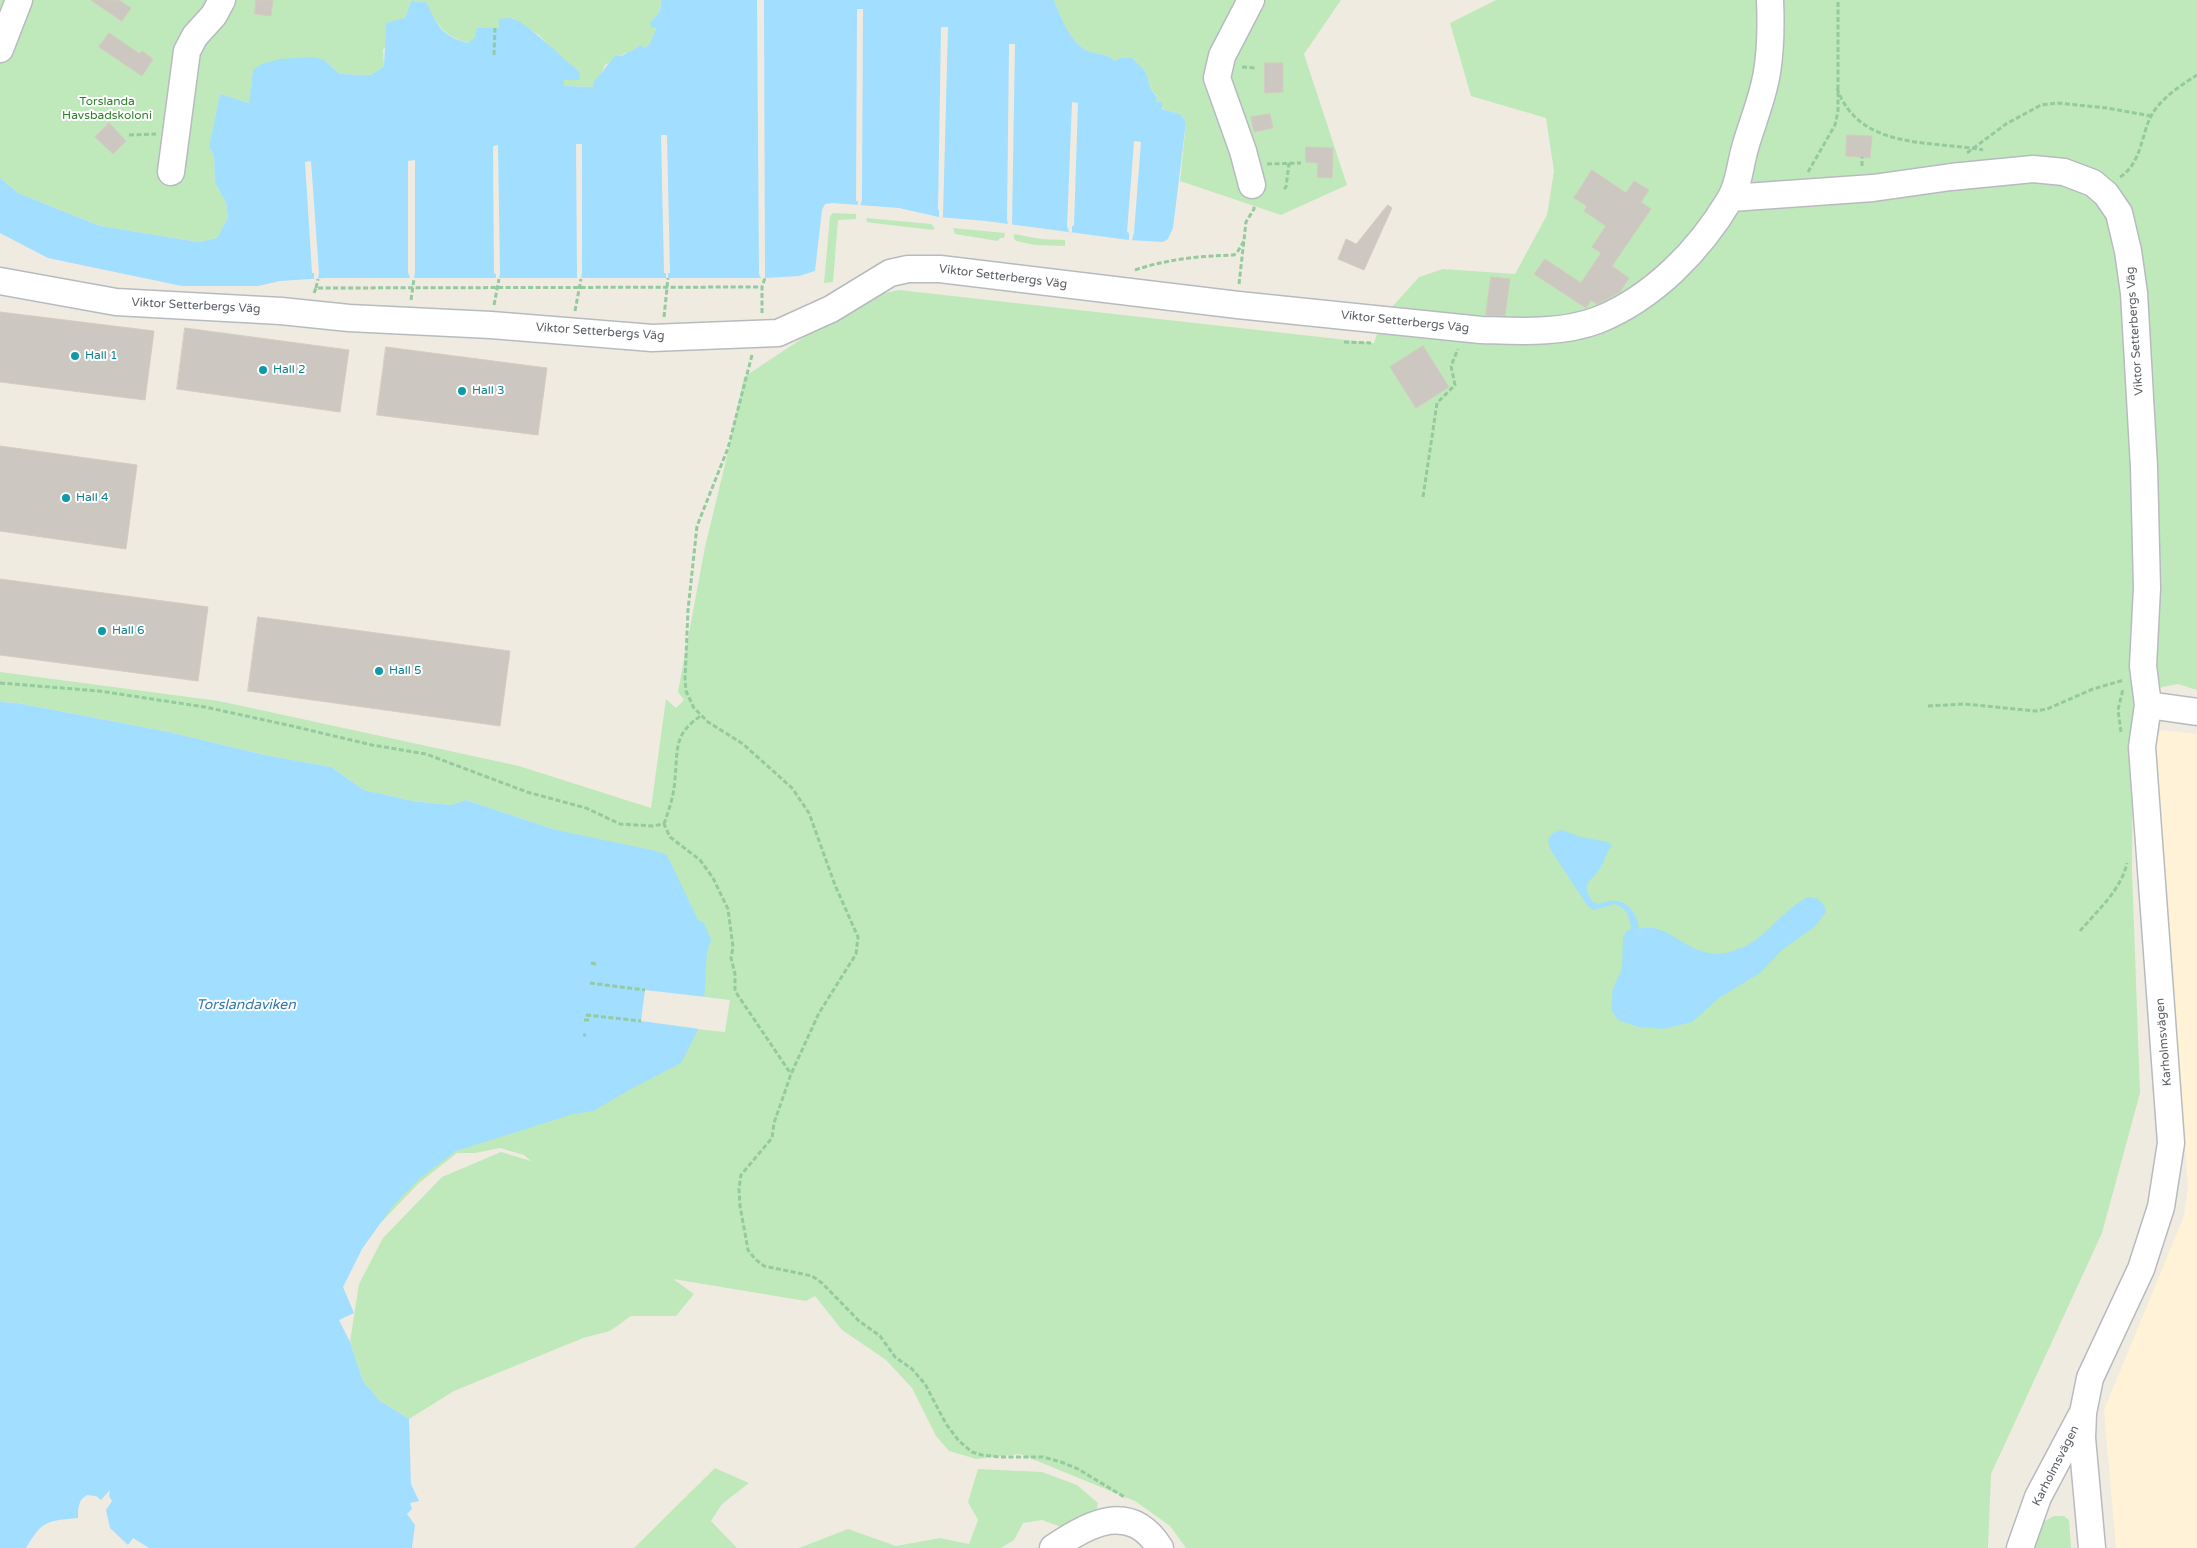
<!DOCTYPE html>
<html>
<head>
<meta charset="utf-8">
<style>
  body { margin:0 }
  canvas { display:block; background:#efebe1 }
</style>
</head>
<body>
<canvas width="2197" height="1548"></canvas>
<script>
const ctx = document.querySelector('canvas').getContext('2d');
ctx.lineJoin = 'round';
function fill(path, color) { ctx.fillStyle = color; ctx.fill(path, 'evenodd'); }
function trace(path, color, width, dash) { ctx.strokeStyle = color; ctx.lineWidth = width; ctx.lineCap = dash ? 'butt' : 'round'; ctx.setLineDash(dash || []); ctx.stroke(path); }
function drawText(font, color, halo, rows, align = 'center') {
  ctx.font = font + ' "Varela Round",sans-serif'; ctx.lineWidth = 4; ctx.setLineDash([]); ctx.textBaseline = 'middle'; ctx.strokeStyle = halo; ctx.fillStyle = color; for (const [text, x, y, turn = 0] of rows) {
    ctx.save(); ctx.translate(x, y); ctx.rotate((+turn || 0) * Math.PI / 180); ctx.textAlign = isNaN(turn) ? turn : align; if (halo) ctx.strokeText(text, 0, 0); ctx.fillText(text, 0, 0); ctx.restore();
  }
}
fill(new Path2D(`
  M2161,730L2197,734V1548H2116L2104,1410L2184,1216L2188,1186L2155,739Z`), '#fff2d6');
fill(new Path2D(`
  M0,0H661L660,12L653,20L656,29L650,43L645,48L640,45L631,53H625L605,65L600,76L594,81L593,87L563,86V80L580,72L565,62L539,35L512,18L501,28L475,37L469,43C441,35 439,26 425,2L411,1L405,18L383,50L384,67L370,75L340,74L324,60L253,70L250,103L220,95L209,147L214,155L215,183L226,202L228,218L217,238L198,242L100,226L18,193L0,178Z
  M1054,0H1341L1304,54L1347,185L1281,215L1180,181L1186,122L1180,114L1165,110L1156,102L1157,96L1151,90L1146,72L1125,59L1115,61C1107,53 1095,55 1086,50C1069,40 1061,17 1054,0Z
  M1496,0H2197V690L2178,684L2133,693L2132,871L2140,1093L2102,1233L1991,1474L1988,1548H1186L1170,1526L1135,1501L1020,1454L976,1459L949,1451L936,1436L912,1388L886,1360L842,1330L815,1296L806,1301L673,1279L694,1294L676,1316H631L610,1331L583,1338L454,1391L409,1419L379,1400L363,1381L350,1342L359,1284L383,1238L442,1177L501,1152L531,1161L524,1155L500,1148L475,1153H457L419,1183L368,1236L387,1192L668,1026L725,1032L730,1000L680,994L556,830L466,800L450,805L413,801L364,790L331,767L265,755L169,732L17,703L0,702V672L219,701L519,766L651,808L666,699L676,708L684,700L678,692L705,547L727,456L744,377L863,298L899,290L1374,343L1382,318L1419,277L1443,269L1515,274L1547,215L1554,171L1546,118L1471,96L1450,23Z
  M833,213L856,214V219L838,220L833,282L824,283L830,216Z
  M866,218L931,224L935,228L933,230L873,223L867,222Z
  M953,228L1005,233L1004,238H1000L998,241L955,234Z
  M1014,234L1041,239L1065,240V246L1035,245L1016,241L1014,239Z
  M715,1468L749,1483L722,1504L711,1521L737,1548H634Z
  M978,1469L1042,1472L1077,1485L1098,1503L1095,1516L1064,1528L1042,1520L1023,1523L1014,1540L1001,1548H799L848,1529L896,1546L940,1538L969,1544L978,1520L968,1502Z
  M2054,1516H2064L2069,1520L2071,1548H2022L2039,1524Z`), '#bfe9bb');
fill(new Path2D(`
  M661,0H1054C1061,17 1069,40 1086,50C1095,55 1107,53 1115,61L1120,58H1132L1146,72L1151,90L1157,97L1156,102H1162V109L1180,114L1186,122L1173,228L1168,239L1163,242L1129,240L986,221L939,217L899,208L832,203L825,204L822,210L815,271L799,276L765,278H325L280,281L258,286H182L48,258L0,233V178L18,193L100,226L198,242L217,238L228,218L226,202L215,183L214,155L209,147L220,94L249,103L253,70L262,64L280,59L312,57L324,60L340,74L370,75L384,67L386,23L405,18L411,1L426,2C439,27 440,35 468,43L475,37L477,28H500L498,19C502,19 507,18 510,18C526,20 564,61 580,72L579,80H564V86L593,87L594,81C602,74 607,64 615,56H621C628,52 633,52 640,45L645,48L650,43L656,29L655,27L652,28L650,23L660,12Z
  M0,702L17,703L169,732L265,755L331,767L364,790L413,801L450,805L466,800L556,830L656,851L667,855L698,920L704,923L711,940L707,952L704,1001L697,1032L681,1063L631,1089L593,1111L573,1114L456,1151L420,1178L392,1207L362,1249L343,1287L354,1313L339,1320L350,1342L363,1381L379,1400L409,1419L411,1484L419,1501L410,1503L412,1509L407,1514L415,1525L412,1548H149L133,1538L128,1545L110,1528L106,1510L112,1501L109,1496L110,1490L101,1500L96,1496L87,1495C78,1500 78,1508 78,1518C46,1521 43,1520 26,1548H0Z
  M1562,830L1581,837L1608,842L1612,846C1605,853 1606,859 1601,867C1595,879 1580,882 1590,897C1592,902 1593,903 1599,904C1614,897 1629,901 1636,917C1638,921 1638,925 1639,929C1672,920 1690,965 1733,951C1765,942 1780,911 1808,897C1818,897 1824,902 1826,912L1814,927L1782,950L1760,973L1719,998L1692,1022L1663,1029L1639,1027L1618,1020L1611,1009L1613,988L1622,969L1623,938L1627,931L1631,929C1630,916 1627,909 1615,904L1593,910L1587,905L1550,849L1548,840L1553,833Z`), '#a1deff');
fill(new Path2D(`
  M757,0H764L765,278H761L759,274Z
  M857,9H863L862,200L860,206H858V201H856Z
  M941,27H948L943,217H939V210H938Z
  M1009,44H1015L1012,225H1008L1007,219Z
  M1072,102L1078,103L1074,226H1072V232H1069L1067,226Z
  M661,135H667L670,273H668V278H666V273H664Z
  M1134,141L1141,142L1134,233L1132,240H1129V233L1127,232Z
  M576,144H582V273L581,279H577Z
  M498,145L500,273L499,279H496V274L494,273L493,146Z
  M415,160V272L414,279L410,278L408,272V161Z
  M311,161L319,273L318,279H314V273H312L305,162Z
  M645,990L706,997L700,1029L641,1021Z`), '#efebe1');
const building = new Path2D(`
  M91,0H119L131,8L122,21Z
  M256,0H273L271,16L255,14Z
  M109,33L140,54L142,51L153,59L142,76L99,47Z
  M1265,63H1283V92L1265,93Z
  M1270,114L1273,128L1254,132L1251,117Z
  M109,123L126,141L113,154L95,137Z
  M1847,135L1872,136L1870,158L1846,156Z
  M1306,147L1333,148L1332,178L1317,177L1318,163L1306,162Z
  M1592,170L1626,193L1634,181L1649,190L1641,202L1651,209L1612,266L1629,278L1620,292L1597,304L1591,300L1586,308L1534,274L1545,259L1581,283L1601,253L1592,247L1606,226L1584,211L1587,206L1574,198Z
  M1388,205L1392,208L1364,270L1338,259L1346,239L1356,244Z
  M1491,277L1510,279L1505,316L1486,315Z
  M0,312L154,331L145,400L0,382Z
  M185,328L349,350L340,412L177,389Z
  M1423,346L1449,387L1416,408L1390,367Z
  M386,347L547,368L538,435L377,415Z
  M0,446L137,465L126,549L0,531Z
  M0,579L208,607L198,681L0,655Z
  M258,617L510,651L500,726L248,691Z`);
fill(building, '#ccc7c0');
trace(building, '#d4ccbf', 1);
const minor = new Path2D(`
  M1251,0L1222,56L1217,78L1243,151L1252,185
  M0,49L19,0
  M171,172L187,51L195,36L214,15L222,0
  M1731,198L1873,188L1951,177L2033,169L2064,172L2093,183L2106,194L2119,213L2128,251L2134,293L2144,467L2147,588L2143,666L2148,705
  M0,281L116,302L281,311L349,318L491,325L652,338L778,333L831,309L890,273L908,269H940L1238,305L1481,330C1519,331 1561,334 1598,320C1653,298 1700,250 1730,199C1739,185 1740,165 1745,148C1752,123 1763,98 1767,72C1771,48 1771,24 1770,0
  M1053,1548C1089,1523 1130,1501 1160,1548
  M2020,1548L2038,1497L2081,1416
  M2092,1548L2082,1438L2083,1413L2090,1378L2141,1269L2161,1207L2171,1143L2142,747L2148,705L2197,712`);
trace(minor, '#b7bbc0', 29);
trace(new Path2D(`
  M494,55L495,28
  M1242,67L1256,68
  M1837,88C1859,151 1932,140 1983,150
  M129,135L156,134
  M1967,153L2006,124L2041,105L2057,103L2107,108L2151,116
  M1267,164L1301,163
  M1862,166V157
  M1808,172L1835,125L1838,111V0
  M2120,177C2141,164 2141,136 2151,116C2161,98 2180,86 2197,75
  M1284,189L1286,187L1289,163
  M1135,270C1168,259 1199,256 1234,255L1238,251L1244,241
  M1239,284L1246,222L1254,209V206
  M316,288L318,279
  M314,293L316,288L762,287
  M411,300L414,279
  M494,305L499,279
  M575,311L581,279
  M762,313V287L765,278
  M664,317L668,278
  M1344,342L1371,343
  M752,355L728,448L697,526L688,610L685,679L686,691L694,708L708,722L743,744L792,788L809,813L835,885L858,937L856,954L819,1013L791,1074L774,1123L772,1138L741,1175L739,1189L740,1206L748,1250L755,1259L764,1266L812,1276L822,1283L859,1321L880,1336L895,1357L912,1369L925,1384L946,1424L959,1441L972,1452L982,1455L999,1457H1043L1061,1462L1078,1469L1126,1498
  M1423,497L1437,403L1455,385L1451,366L1458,349
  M0,683L99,691L205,707L292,726L372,745L426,754L527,792L586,808L620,824L652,826L664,824L670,837L700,860L713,878L728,909L733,947L731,958L735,974V991L791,1074
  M1928,706L1964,704L2036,711L2047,709L2093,689L2124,680
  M2121,732L2118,710L2123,689
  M664,824C669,810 674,795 675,779C678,749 673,734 702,715
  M2080,931C2097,911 2121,890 2127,863
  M591,963L596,964
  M590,983L645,990
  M586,1015L641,1021
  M584,1020H589
  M583,1035H586`), '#94ca9e', 3, [5, 2.5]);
trace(minor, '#fff', 26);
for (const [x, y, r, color] of [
  [75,356,5,"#0f9aa8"],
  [263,370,5,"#0f9aa8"],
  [462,391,5,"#0f9aa8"],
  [66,498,5,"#0f9aa8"],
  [102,631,5,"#0f9aa8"],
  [379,671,5,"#0f9aa8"]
]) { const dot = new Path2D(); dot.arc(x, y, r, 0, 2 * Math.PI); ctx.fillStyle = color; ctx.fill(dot); trace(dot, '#fff', 2); }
drawText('12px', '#2e822b', '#fff', [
  ["Torslanda",107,102],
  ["Havsbadskoloni",107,116]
]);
drawText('12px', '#5a5f64', '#fff', [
  ["Viktor Setterbergs Väg",1003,277,7],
  ["Viktor Setterbergs Väg",196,306,3],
  ["Viktor Setterbergs Väg",1405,322,6],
  ["Viktor Setterbergs Väg",2135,331,-94],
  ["Viktor Setterbergs Väg",600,332,4],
  ["Karholmsvägen",2164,1042,-95],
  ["Karholmsvägen",2056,1466,-63]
]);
drawText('12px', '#0d838f', '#fff', [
  ["Hall 1",85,356],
  ["Hall 2",273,370],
  ["Hall 3",472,391],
  ["Hall 4",76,498],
  ["Hall 6",112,631],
  ["Hall 5",389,671]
], 'left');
drawText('italic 14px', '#317ab2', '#fff', [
  ["Torslandaviken",246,1005]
]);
</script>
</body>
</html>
